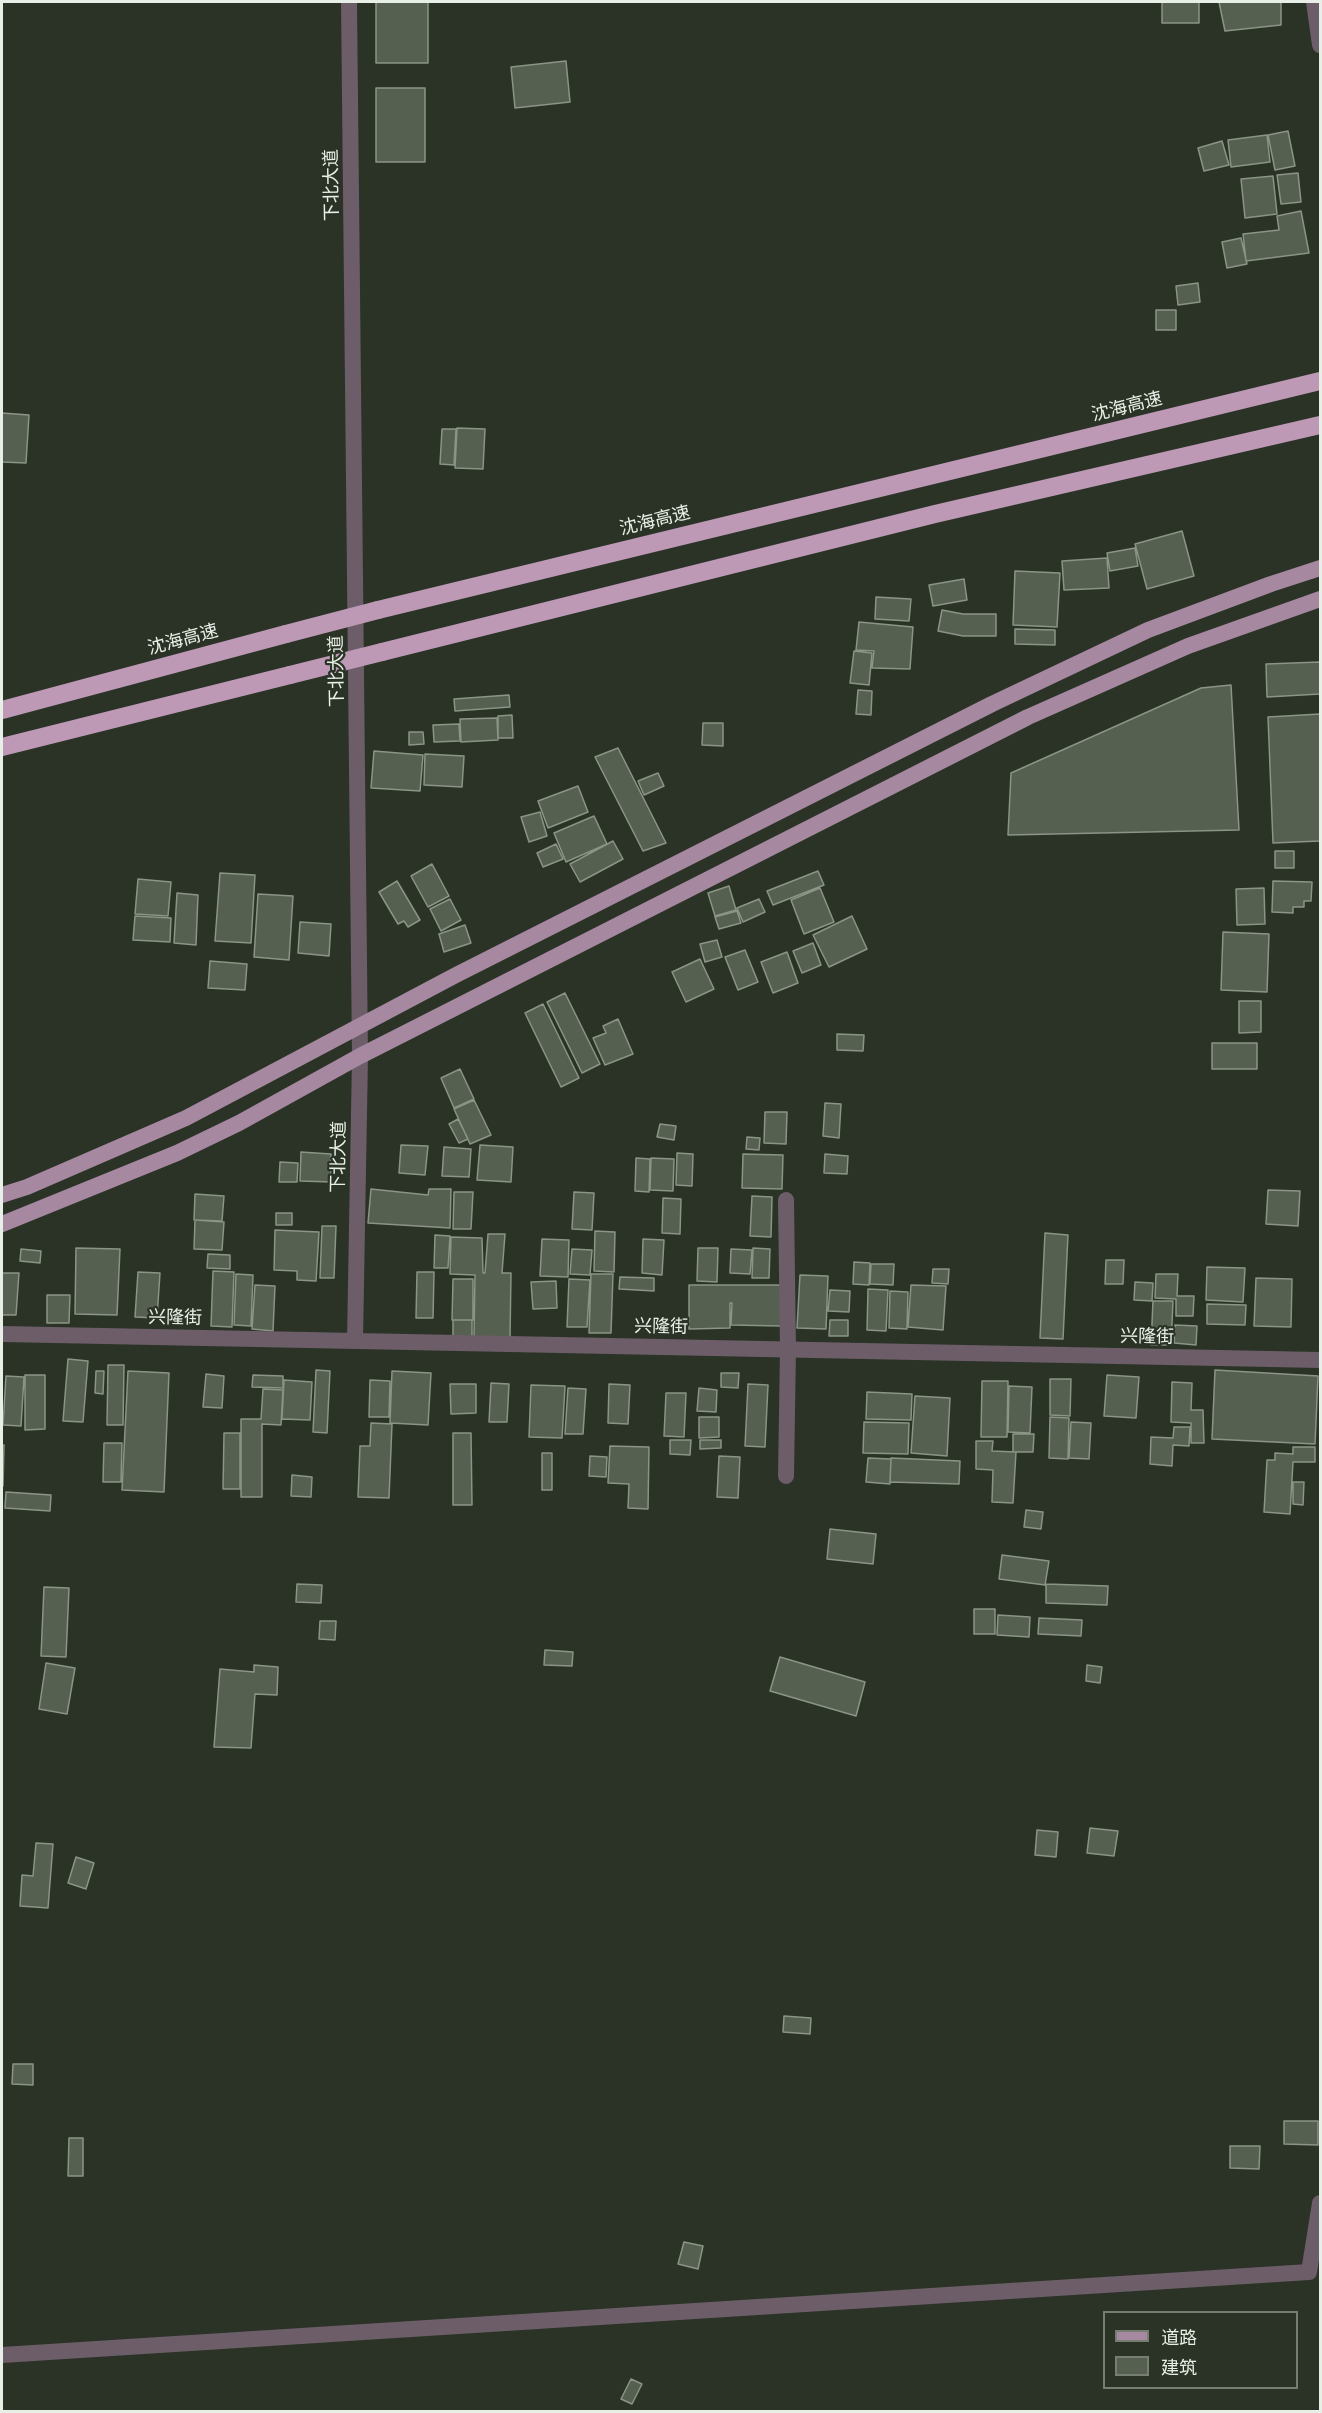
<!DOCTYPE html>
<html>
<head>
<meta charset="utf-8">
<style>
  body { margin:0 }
  #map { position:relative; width:1322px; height:2413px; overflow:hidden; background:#2a3326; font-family:Rubik,"Noto Sans SC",sans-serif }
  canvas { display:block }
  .frame { position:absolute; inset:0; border:3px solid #e8efe6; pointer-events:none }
  .legend { position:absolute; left:1103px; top:2311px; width:195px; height:78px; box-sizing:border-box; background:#2a3326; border:2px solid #767e73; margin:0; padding:8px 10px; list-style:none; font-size:18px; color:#e8efe6 }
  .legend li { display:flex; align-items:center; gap:12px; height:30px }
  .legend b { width:30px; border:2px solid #767e73 }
</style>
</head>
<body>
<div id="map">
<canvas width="1322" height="2413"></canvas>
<div class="frame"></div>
<ul class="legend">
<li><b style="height:8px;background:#a688a0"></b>道路</li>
<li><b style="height:16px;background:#566051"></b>建筑</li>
</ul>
</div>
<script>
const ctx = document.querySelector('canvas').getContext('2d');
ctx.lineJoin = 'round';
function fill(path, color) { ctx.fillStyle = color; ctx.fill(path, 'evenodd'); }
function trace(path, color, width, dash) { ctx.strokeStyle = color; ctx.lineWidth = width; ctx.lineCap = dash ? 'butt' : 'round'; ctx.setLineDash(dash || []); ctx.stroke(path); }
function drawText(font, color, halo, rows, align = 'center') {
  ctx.font = font + ' Rubik,"Noto Sans SC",sans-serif'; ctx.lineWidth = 4.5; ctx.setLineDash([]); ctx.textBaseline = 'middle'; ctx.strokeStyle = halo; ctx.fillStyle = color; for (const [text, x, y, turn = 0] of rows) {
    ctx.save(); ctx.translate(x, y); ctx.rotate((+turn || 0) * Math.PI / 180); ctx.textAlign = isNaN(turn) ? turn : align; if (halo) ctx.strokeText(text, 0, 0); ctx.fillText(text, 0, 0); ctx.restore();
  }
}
const building = new Path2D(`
  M376,2H428V63H376Z
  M1162,2H1199V23H1162Z
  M1219,2H1281V25L1225,31Z
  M566,61L570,102L515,108L511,67Z
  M376,88H425V162H376Z
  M1288,131L1295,166L1275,170L1268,135Z
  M1267,135L1270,162L1231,167L1228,140Z
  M1222,141L1229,165L1204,171L1198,148Z
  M1298,173L1301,202L1281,204L1277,175Z
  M1273,176L1277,214L1245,218L1241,179Z
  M1301,211L1309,253L1246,261L1243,234L1279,230L1277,216Z
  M1241,238L1247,264L1227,268L1222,242Z
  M1198,283L1200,302L1178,305L1176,286Z
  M1156,310H1176V330H1156Z
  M2,413L29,415L26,463L2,462Z
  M457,428L485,429L483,469L455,468Z
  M442,429H456L454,465L440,464Z
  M1182,531L1194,576L1147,589L1135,544Z
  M1135,548L1138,566L1110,571L1107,553Z
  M1107,558L1109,588L1064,590L1062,561Z
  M1015,571L1060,573L1057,627L1013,625Z
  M964,579L967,600L933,606L929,585Z
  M876,597L911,599L909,621L875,619Z
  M942,610L963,614H996V636H963L938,631Z
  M859,622L913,627L910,669L872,668L874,651L856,650Z
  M1015,629L1055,630V645L1015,644Z
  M854,651L872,653L869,685L850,683Z
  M1320,662V694L1267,697L1266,664Z
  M1231,685L1239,830L1008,835L1011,773L1201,688Z
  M858,690L872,691L871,715L856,714Z
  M509,695L510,707L455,711L454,699Z
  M1320,714V841L1273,843L1268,717Z
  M512,715L513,738H498V716Z
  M497,718L498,740L461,742L460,719Z
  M703,723H723V746L702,745Z
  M459,724L460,741L434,742L433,725Z
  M409,732H423L424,744L409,745Z
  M618,748L666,843L643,851L595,757Z
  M374,751L423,755L420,791L371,788Z
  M425,754L464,756L462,787L424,785Z
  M658,773L664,786L644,795L638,781Z
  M578,786L588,812L548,828L538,801Z
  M540,812L547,836L529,842L521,817Z
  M594,816L607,844L566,862L554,833Z
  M613,841L623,859L580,882L570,864Z
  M556,844L563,859L543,867L537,853Z
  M1275,851H1294V868H1275Z
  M432,864L449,896L428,907L411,876Z
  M818,871L824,885L773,905L767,891Z
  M220,873L255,875L251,943L215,941Z
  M138,879L171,882L168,916L135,914Z
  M397,881L420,920L408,927L404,921L398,924L379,892Z
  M1273,881L1312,882L1311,901H1304V907H1293V913L1272,912Z
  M729,886L736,910L715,916L708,893Z
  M820,888L834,922L804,934L791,900Z
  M1264,888L1265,924L1237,925L1236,889Z
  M177,893L198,895L196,945L174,943Z
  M258,894L293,896L289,960L254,957Z
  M450,899L461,920L441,931L430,909Z
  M759,899L765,912L743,922L737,908Z
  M737,911L741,923L719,929L715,917Z
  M135,916L171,918L170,942L133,940Z
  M852,916L867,949L829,967L813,935Z
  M300,922L331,924L329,956L298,953Z
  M465,925L471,943L444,952L439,934Z
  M1223,932L1269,934L1267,992L1221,990Z
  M717,940L722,957L705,962L700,944Z
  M813,943L821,965L802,973L793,951Z
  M745,950L758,982L738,990L725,957Z
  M787,952L798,983L773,993L761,962Z
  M700,959L714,989L686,1002L672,972Z
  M210,961L247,964L245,990L208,988Z
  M565,993L600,1064L582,1073L547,1002Z
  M1239,1001H1261V1032L1239,1033Z
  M543,1004L579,1078L561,1087L525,1013Z
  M618,1019L633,1054L605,1065L593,1038L606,1033L603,1026Z
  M837,1034L864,1035L863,1051L837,1050Z
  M1212,1043H1257V1069H1212Z
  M460,1069L474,1099L454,1108L441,1078Z
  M474,1100L491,1135L470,1144L454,1109Z
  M825,1103L841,1104L839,1138L823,1136Z
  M765,1112H787L786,1144L764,1143Z
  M458,1119L468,1139L459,1143L449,1124Z
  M660,1124L676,1126L674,1140L657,1137Z
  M747,1137L760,1138L759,1150L746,1149Z
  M401,1145L428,1146L425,1175L399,1173Z
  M480,1145L513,1147L511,1182L477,1180Z
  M444,1147L471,1149L469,1177L442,1176Z
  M301,1152L331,1154V1182L300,1181Z
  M677,1153L693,1154L692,1186L676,1185Z
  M743,1154L783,1155L782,1189L742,1188Z
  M825,1154L848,1156L847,1174L824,1173Z
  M636,1158L650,1159L649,1192L635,1191Z
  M651,1158L674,1159L673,1191L650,1190Z
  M280,1162L298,1163L297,1182H279Z
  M371,1189L428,1195L429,1189H451L450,1228L368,1223Z
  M1268,1190L1300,1191L1298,1226L1266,1224Z
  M454,1192H473L471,1229H453Z
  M574,1192L594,1193L592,1230L572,1229Z
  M195,1194L224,1196L222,1221L194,1220Z
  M752,1196L772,1197L771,1237L750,1236Z
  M663,1198L681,1199L680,1234L662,1233Z
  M276,1213H292V1225H276Z
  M195,1220L224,1222L222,1250L194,1249Z
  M322,1226H336L334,1278H320Z
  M275,1230L319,1232L316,1281L297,1280V1271L274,1270Z
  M595,1231L615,1232L614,1272L594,1271Z
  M1045,1233L1068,1235L1063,1339L1040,1338Z
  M488,1234H505L502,1273H511L510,1339L474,1338L475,1275L450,1274L451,1237L482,1238L483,1273H485Z
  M435,1235L450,1236L448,1268H434Z
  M542,1239L569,1240L568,1277L540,1276Z
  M643,1239L664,1240L662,1275L642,1273Z
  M76,1248L120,1249L117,1315L75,1314Z
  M698,1248H718L717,1282L697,1281Z
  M753,1248L770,1249L769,1278H752Z
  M21,1249L41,1251L40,1263L20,1261Z
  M572,1249L592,1250L590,1275L570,1274Z
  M731,1249L752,1250L750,1274L730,1273Z
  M208,1254L230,1255V1269L207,1268Z
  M1106,1260H1124L1123,1284H1105Z
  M854,1262L870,1263L869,1285L853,1284Z
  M871,1264H894L893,1285L870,1284Z
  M1207,1267L1245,1268L1243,1302L1206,1300Z
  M933,1269H949L948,1284L932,1283Z
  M213,1271L234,1272L232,1327L211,1326Z
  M138,1272L160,1273L157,1318L135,1317Z
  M417,1272H434L433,1318H416Z
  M2,1273H19L16,1315H2Z
  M236,1274L253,1275L251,1326L234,1325Z
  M591,1274H613L611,1333H589Z
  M1156,1274H1178L1177,1296H1194L1193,1316H1176V1299L1155,1298Z
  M800,1275L828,1276L826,1329L797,1328Z
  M620,1277L654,1278V1291L619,1289Z
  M1256,1278L1292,1279L1291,1327L1254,1326Z
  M453,1279H473V1320H452Z
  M569,1279L590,1280L587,1327H567Z
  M556,1281L557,1308L533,1309L531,1282Z
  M1135,1282L1153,1283L1152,1301L1134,1300Z
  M255,1285L275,1286L273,1331L252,1329Z
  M689,1285H783L782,1326L731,1325L732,1303H730V1328L689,1329Z
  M911,1285L946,1286L943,1330L908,1327Z
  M868,1289L888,1290L886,1331L867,1330Z
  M830,1290L850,1291L849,1312L828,1311Z
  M890,1291L908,1292L907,1329L889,1328Z
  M47,1295H70L69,1323H47Z
  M1153,1301H1173L1171,1345H1151Z
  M1207,1304L1246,1305L1245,1325L1207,1324Z
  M453,1320H472V1338H453Z
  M830,1320H848V1336H829Z
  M1175,1325L1197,1326L1196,1345L1174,1343Z
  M68,1359L88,1361L83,1422L63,1421Z
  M108,1365H124L123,1425H107Z
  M316,1370L330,1371L327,1433L313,1432Z
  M1215,1370L1318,1376L1315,1444L1212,1439Z
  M96,1371H104L103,1394L95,1393Z
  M128,1371L169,1373L164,1492L122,1490Z
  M392,1371L431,1373L428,1425L390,1423Z
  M721,1373H739L738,1388L721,1387Z
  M206,1374L224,1376L222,1408L203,1407Z
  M25,1375H45V1429L25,1430Z
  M253,1375L283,1376V1388L252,1387Z
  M1107,1375L1139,1377L1136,1418L1104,1416Z
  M6,1376L24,1377L21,1426L3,1425Z
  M1050,1379H1071L1070,1416L1050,1415Z
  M284,1380L312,1382L310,1420L282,1419Z
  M370,1380L390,1381L389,1417H369Z
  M982,1381H1008L1007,1437H981Z
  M1172,1382L1192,1383L1191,1410H1203L1204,1443H1191V1423L1171,1422Z
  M491,1383L509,1384L507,1422H489Z
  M450,1384H476V1413L451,1414Z
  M609,1384L630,1385L628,1424L608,1423Z
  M748,1384L768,1385L765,1447L745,1446Z
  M531,1385L565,1386L562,1438L529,1437Z
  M1009,1386L1032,1387L1030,1433L1008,1432Z
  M568,1388L586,1389L583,1434H565Z
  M699,1388L717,1390L716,1412L697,1411Z
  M263,1389L283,1390L281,1425L262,1424V1497H241V1419H261Z
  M867,1392L912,1394L911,1420L866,1419Z
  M666,1393H686L684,1437L664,1436Z
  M915,1396L950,1398L947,1456L911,1453Z
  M699,1417H719V1437L699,1438Z
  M1050,1417L1069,1418L1068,1459L1049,1458Z
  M864,1422L909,1423L908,1454L863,1453Z
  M1071,1422L1091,1423L1089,1459L1069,1458Z
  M371,1423L392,1424L389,1498L358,1497L360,1446H370Z
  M1174,1427H1190L1189,1446L1173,1445L1172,1466L1150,1464L1151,1437L1173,1438Z
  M224,1433H240V1489H223Z
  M453,1433H471L472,1505H453Z
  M1013,1434H1034L1033,1452H1013Z
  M670,1440H691L690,1455L670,1454Z
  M700,1440H721V1448L700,1449Z
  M976,1441H993L992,1451L1016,1452L1013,1503L992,1502L993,1470L976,1469Z
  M104,1443H122L121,1482H103Z
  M2,1445H4L3,1486H2Z
  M610,1446L649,1447L648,1509L628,1508L629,1484L608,1483Z
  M1293,1447H1315V1462H1293L1290,1514L1264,1512L1267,1460H1275V1453L1293,1454Z
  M542,1453H552V1490H542Z
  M590,1456L607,1457L606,1477L589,1476Z
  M719,1456L740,1457L738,1498L717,1497Z
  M868,1458L891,1459L890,1484L866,1482Z
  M891,1458L960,1461L959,1484L890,1482Z
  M292,1475L312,1477L311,1497L291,1496Z
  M1293,1482H1304L1303,1505L1293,1504Z
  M6,1492L51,1495L50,1511L5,1508Z
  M1026,1510L1043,1512L1041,1529L1024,1527Z
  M830,1529L876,1534L873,1564L827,1559Z
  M1002,1555L1049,1561L1045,1585L999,1579Z
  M297,1584L322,1585L321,1603L296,1602Z
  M1046,1584L1108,1586L1107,1605L1046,1603Z
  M44,1587L69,1588L66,1657L41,1656Z
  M974,1609H995V1634H974Z
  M998,1615L1030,1617L1029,1637L997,1635Z
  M1039,1618L1082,1620L1081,1636L1038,1634Z
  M320,1621H336L335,1640L319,1639Z
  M545,1650L573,1652L572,1666L544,1665Z
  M780,1657L865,1682L856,1716L770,1691Z
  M46,1663L75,1668L67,1714L39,1709Z
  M254,1665L278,1667L277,1695L255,1694L251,1748L214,1747L220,1669L254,1672Z
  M1087,1665L1102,1667L1100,1683L1086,1681Z
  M1090,1828L1118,1831L1114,1856L1087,1853Z
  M1037,1830L1058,1832L1056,1857L1035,1855Z
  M36,1843L53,1844L48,1908L20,1906L22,1875L33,1876Z
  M76,1857L94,1863L86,1889L68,1883Z
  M784,2016L811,2018L810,2034L783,2032Z
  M13,2064H33V2085L12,2084Z
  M1284,2121H1318V2145L1284,2144Z
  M69,2138H83V2176H68Z
  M1230,2146H1260L1259,2169L1230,2168Z
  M684,2242L703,2246L698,2269L678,2264Z
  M631,2379L642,2384L632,2404L621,2399Z`);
fill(building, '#566051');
trace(building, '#8a9585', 1.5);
trace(new Path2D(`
  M1314,2L1320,45
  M786,1476L788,1349L786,1200
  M2,2355L1309,2272L1320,2203`), '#6c5d68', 16);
trace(new Path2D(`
  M349,2L360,1056L355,1341
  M2,1334L1320,1360`), '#6c5d68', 16);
trace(new Path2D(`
  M2,1195L27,1187L186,1118L456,975L992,704L1148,630L1271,584L1320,568
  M2,1224L177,1153L239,1123L360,1056L1028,717L1188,646L1320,599`), '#a688a0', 16);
trace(new Path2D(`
  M378,610L1320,381
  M382,652L935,514L1320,425
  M2,710L286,634
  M2,747L290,675`), '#bd99b6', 18);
trace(new Path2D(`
  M286,634L378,610
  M290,675L382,652`), '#bd99b6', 18);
drawText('18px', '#e8efe6', '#2a3326', [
  ["下北大道",332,185,-91],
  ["沈海高速",1127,407,-14],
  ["沈海高速",655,521,-14],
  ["沈海高速",183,640,-15],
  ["下北大道",337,671,-91],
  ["下北大道",339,1157,-89],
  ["兴隆街",175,1318,1],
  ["兴隆街",661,1327,1],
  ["兴隆街",1147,1337,1]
]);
</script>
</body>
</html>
